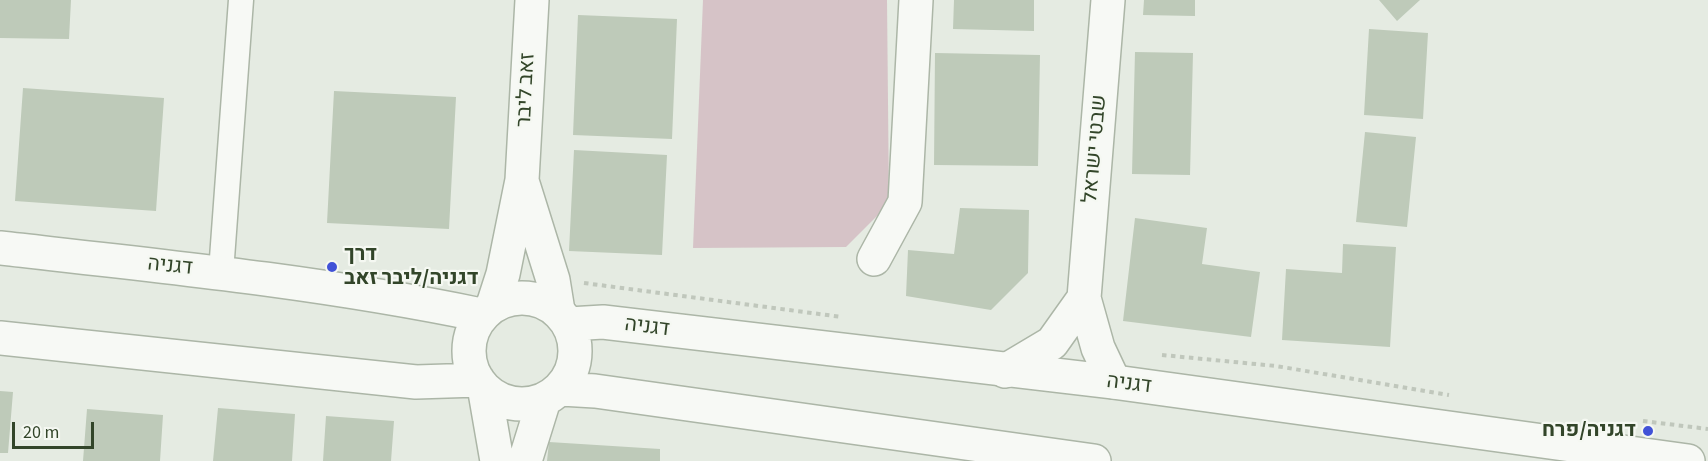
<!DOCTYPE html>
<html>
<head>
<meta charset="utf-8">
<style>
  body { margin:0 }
  #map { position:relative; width:1708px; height:461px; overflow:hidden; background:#e5ebe2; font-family:"Source Sans 3",sans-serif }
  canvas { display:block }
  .scale { position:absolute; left:12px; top:422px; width:82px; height:27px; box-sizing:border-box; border:3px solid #324529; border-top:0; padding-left:8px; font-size:18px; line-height:21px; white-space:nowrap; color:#324529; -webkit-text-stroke:4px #f5f8f2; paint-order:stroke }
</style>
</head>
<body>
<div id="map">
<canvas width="1708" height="461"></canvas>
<div class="scale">20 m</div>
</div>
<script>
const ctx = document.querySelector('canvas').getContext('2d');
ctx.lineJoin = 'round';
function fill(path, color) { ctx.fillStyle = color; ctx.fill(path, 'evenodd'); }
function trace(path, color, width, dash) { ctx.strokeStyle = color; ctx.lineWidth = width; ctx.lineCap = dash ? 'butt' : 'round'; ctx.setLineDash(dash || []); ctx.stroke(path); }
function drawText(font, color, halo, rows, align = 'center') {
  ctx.font = font + ' "Source Sans 3",Heebo,sans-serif'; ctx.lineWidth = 4.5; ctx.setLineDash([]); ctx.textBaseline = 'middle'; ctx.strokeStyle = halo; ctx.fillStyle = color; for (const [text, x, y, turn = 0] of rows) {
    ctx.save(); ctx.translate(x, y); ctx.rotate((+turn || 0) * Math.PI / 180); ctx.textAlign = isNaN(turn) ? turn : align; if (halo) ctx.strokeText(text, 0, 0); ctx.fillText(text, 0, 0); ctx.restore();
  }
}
fill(new Path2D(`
  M703,0H887L889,204L846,247L693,248Z`), '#d6c3c7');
fill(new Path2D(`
  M0,0H71L69,39L0,38Z
  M954,0H1034V31L953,29Z
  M1144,0H1195V16L1143,15Z
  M1379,0H1420L1397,21Z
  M578,15L677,19L672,139L573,135Z
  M1369,29L1428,33L1423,119L1364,115Z
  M1135,52L1193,53L1190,175L1132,174Z
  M935,53L1040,55L1038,166L934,165Z
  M23,88L164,98L156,211L15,201Z
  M334,91L456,97L449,229L327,223Z
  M1365,132L1416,137L1407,227L1356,222Z
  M574,150L667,155L662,255L569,251Z
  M960,208L1029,210L1028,273L991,310L906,296L908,250L954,254Z
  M1135,218L1207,228L1202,264L1260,272L1251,337L1123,321Z
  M1343,244L1396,247L1390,347L1282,340L1286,269L1342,273Z
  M0,391L13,392L8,453H0Z
  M218,408L295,414L292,461H213Z
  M87,409L163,415L160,461H83Z
  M326,416L394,421L391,461H323Z
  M549,442L660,449V461H547Z`), '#becab9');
const pedestrian = new Path2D(`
  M221,272L241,0`);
const minor = new Path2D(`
  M1108,0L1084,298L1098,348L1114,382
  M522,181L553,280L558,311
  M874,259L905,202L916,0
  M493,305L503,274L522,180L532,0
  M1005,371L1052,343L1084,298`);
const tertiary = new Path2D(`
  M0,248C161,266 322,282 481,315
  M469 351a53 53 0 1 1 106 0a53 53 0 1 1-106 0Z
  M569,324L603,322L1114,382L1688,461
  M0,338L416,382L478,380
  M561,389L595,391L1094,461
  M485,392L497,461
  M525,461L544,400`);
trace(pedestrian, '#acb6a7', 27);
trace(minor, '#acb6a7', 36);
trace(tertiary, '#acb6a7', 36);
trace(new Path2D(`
  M584,283L842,317
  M1162,355L1276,366L1449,395
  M1643,421L1708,429`), '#c0c7bc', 4, [4.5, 4.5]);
trace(pedestrian, '#f7f9f5', 24);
trace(minor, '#f7f9f5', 33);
trace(tertiary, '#f7f9f5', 33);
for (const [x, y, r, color] of [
  [332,267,6,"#4152d7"],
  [1648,431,6,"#4152d7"]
]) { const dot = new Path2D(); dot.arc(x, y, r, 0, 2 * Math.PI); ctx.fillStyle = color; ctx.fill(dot); trace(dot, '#f5f8f2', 2); }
drawText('21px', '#324529', '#f5f8f2', [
  ["זאב ליבר",527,90,-87],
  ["שבטי ישראל",1096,149,-85],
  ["דגניה",170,267,6],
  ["דגניה",647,328,7],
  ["דגניה",1129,385,7]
]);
drawText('bold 21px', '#324529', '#f5f8f2', [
  ["דרך",344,255],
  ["דגניה/ליבר זאב",344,279],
  ["דגניה/פרח",1636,431,"right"]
], 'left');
</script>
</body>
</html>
